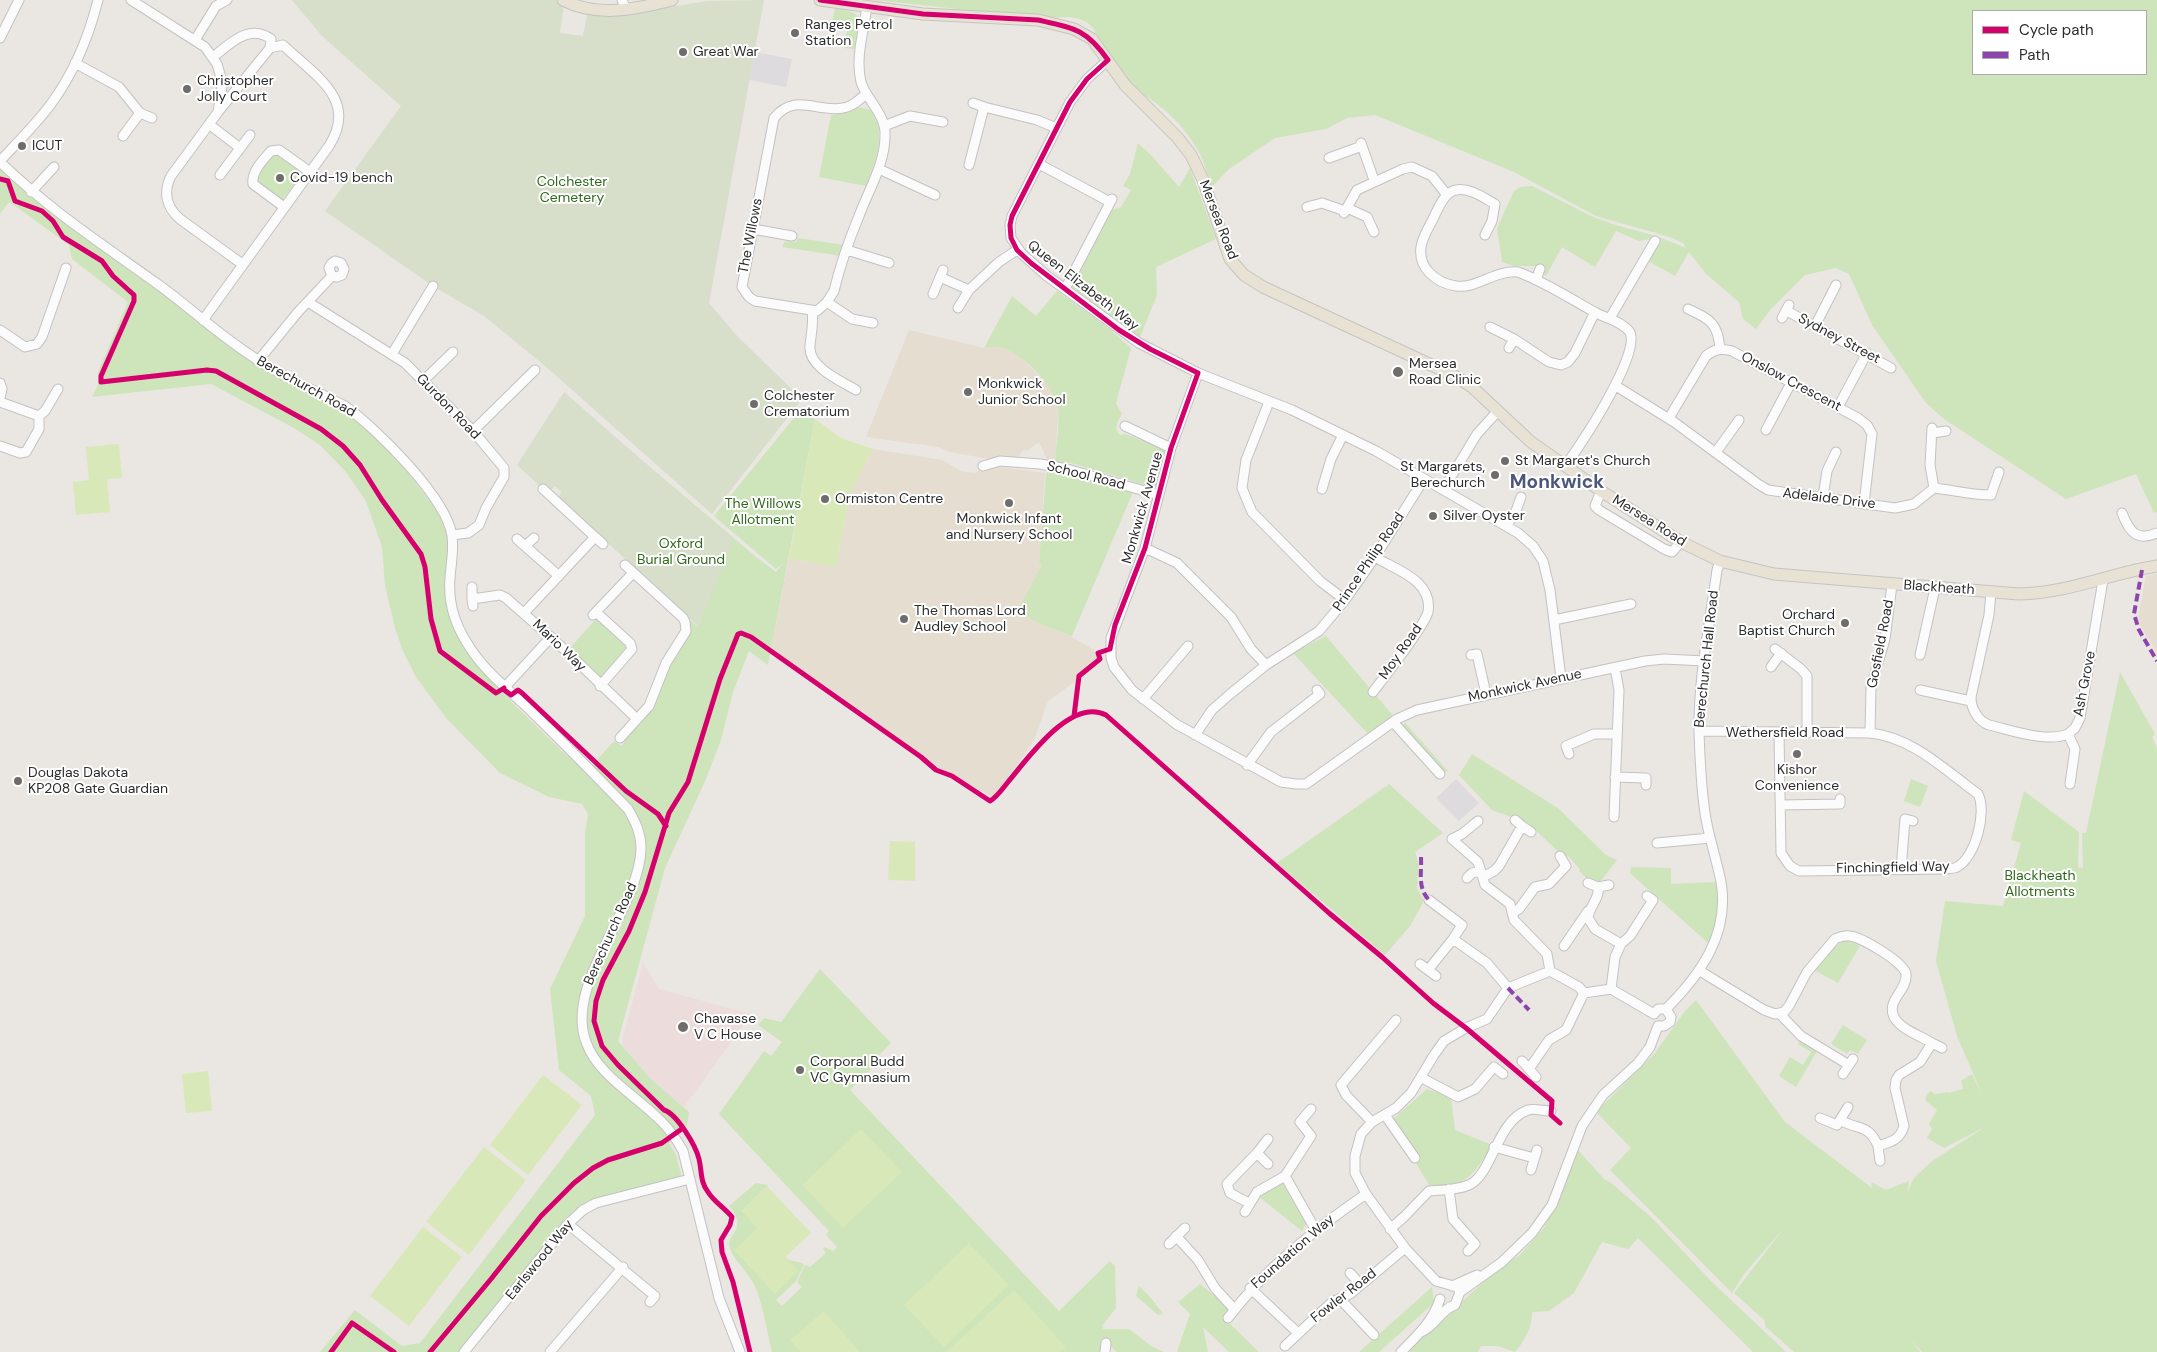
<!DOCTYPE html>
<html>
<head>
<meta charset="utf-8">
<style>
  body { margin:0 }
  #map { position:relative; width:2157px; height:1352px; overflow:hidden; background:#eae6e2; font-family:"DM Sans",sans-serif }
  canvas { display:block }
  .legend { position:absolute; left:1972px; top:10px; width:175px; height:65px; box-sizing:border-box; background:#fff; border:1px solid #ababab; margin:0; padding:6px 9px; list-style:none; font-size:15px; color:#2c2c2c }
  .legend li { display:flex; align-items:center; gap:10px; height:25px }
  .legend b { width:25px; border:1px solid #ababab }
</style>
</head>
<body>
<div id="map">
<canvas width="2157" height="1352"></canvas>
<ul class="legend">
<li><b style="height:6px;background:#d6006c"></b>Cycle path</li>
<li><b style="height:6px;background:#8e44ad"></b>Path</li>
</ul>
</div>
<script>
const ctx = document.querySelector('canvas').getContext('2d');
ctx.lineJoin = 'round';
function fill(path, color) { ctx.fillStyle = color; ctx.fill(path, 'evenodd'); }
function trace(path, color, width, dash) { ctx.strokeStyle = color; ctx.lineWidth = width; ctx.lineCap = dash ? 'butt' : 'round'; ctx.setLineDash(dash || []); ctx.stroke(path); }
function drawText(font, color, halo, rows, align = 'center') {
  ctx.font = font + ' "DM Sans",sans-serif'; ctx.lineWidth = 4; ctx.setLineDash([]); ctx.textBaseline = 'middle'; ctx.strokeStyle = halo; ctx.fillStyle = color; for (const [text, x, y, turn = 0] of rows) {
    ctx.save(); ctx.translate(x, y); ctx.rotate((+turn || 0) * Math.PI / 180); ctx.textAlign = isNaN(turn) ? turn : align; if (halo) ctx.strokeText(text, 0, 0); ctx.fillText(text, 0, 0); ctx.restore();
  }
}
fill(new Path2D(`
  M755,52L792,59L786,87L749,80Z
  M1456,779L1479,803L1459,821L1436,798Z`), '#dddbdd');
fill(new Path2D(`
  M909,330L984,348L1002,347L1017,354L1050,387L1056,398L1058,417L1055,461H1048L1039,442L1028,450H1023L1017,459L996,460L949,452L938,447L866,437Z
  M873,449L942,460L961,471L974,473L992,466L1045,473L1039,562L1043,565L1046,627L1067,634L1094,650L1097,658L1077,675L1076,681L1048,701L1034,740L997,794L992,797L938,767L833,691L771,650L789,558L836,567L850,493Z
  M2157,574V653L2142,629L2138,618L2146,576Z`), '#e4ddd0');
fill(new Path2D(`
  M643,963L659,989L751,1014L684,1107L651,1079L623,1046L622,1041Z`), '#ecdcdc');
fill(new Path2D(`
  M874,0H2157V512L2154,513L2136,474L2066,499L1944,419L1926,403L1872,325L1849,274L1836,268L1805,275L1771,309L1756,329L1743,319L1739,302L1706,274L1689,252L1675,276L1648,261L1660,240L1657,238L1639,241L1616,231L1595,267L1562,247L1546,276L1536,266H1514L1502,262L1497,228L1514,191L1520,187L1532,186L1593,217L1619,226L1656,236L1686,248L1683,243L1670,237L1596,216L1514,172L1375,115L1347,118L1326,129L1275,138L1229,169L1212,187C1208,177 1205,164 1200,154C1187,129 1158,98 1131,90L1093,28L1087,22L1079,19L1070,17L1042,18ZM1973,11H2146V74H1973Z
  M835,7L854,13L858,16V24L854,49L844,48L848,26L832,24Z
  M857,107L871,110C888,136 875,160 866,186L819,177L831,115L845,113Z
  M1138,143L1151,155L1179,187L1190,168L1216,239L1156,267L1157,295L1140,337L1072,287L1112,210L1121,207L1131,190L1123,186L1130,174Z
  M273,151L304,171L280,203L258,187L255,174Z
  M0,167L29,195L76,232L157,286L201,323L356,416L396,458L435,508L443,522L447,534L448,556L445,578L448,611L455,631L464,647L503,694L562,751L587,771L614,741L622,746L688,629V618L698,627L590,416L756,557L776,572L784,562L776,569L714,516L802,408L815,419L768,665L749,651L733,692L721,740L706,779L665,868L618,1041L651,1079L689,1112L687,1126L669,1143L676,1155L682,1178L580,1208L461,1352H320L355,1310L402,1346L420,1343L595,1115L591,1096L559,1070L550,989L585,916V833L588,814L582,804L549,797L500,773L446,718L416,677L403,651L395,628L385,585L382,547L366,501L346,472L320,445L294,428L211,384L92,397L98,385V372L128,302L72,259L69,245L11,203L9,202L0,214Z
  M798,238L844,245L842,256L782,247L785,241L796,242Z
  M1057,291L1107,327L1131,348L1116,403L1122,414C1118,421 1113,428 1120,435L1125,434L1166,450L1156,488L1071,463H1057L1055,461C1056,443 1061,423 1057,406C1054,386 1023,354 1003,348C998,346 990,348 984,348L1012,296L1036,316Z
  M1048,471L1133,492L1072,636L1047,627L1017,612L1042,565L1039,562L1046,474Z
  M596,619L601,620L626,642L627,655L605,679H595L569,649Z
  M1326,636L1394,717L1368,734L1293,653Z
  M2120,672L2155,734L2152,737L2157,748V1352H1922L1911,1340L1920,1352H1794L1766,1327L1764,1320L1734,1293L1784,1228L1744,1274L1732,1293L1610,1170L1631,1148L1596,1112L1655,1053L1685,1011L1696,1000L1785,1122L1872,1188L1871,1182L1886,1190L1909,1181L1907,1193L1914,1178L1932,1161L1985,1127L1944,1148L1927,1138L1932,1129L1929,1124L1937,1110L1925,1100L1927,1094L1931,1091L1935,1094L1948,1092V1093L1963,1089L1961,1081L1972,1074L1982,1094L1957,1036L1936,961L1945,901L2003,906L2021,843L2011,840L2024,791L2079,832L2078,867L2083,868L2082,833H2086Z
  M1405,723L1448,771L1443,773L1401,728Z
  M1472,754L1559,809L1606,855L1617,860L1600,882L1594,881L1593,884L1579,871L1580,869L1568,856L1565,858L1528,823L1492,810L1459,775Z
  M1911,779L1928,786L1920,807L1904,801Z
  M1389,784L1443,833L1415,852L1419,865L1417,888L1424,901L1410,926L1385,955L1277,863Z
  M1631,867L1671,868V884L1716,882C1719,904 1717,921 1710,942L1708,943L1630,873Z
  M1848,940L1860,946L1838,983L1814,970C1825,961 1835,941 1848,940Z
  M820,969L891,1043L874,1060L873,1067L850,1090L1059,1311L1110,1261L1115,1266L1116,1308L1102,1326L1103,1329H1129L1151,1346L1164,1352H1117L1107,1343L1104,1352H772C767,1332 764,1310 757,1291C752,1276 732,1258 730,1248C725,1233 750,1230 729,1206L756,1183L768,1185L742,1211L799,1271L789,1260L802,1263L804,1265L796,1281L776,1300L782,1306L802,1287L797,1282L805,1265L810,1267L826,1253L823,1249L825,1247L833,1251L837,1247L826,1235L829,1231L719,1114L764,1051L771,1056L782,1042L758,1025L764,1018L781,1022Z
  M1843,1025L1867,1040L1858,1054L1850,1050L1847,1054L1831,1044Z
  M1800,1040L1817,1051L1796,1087L1779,1076L1790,1057L1803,1065L1811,1052L1798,1044Z
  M1427,1089L1451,1097L1455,1130L1492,1145C1478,1170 1462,1193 1429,1185L1391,1121Z
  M1577,1149L1605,1180L1610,1182L1652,1218L1710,1280L1786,1352H1753L1638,1238L1628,1249L1602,1242L1574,1293L1549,1311L1532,1312C1532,1328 1525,1340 1515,1352L1498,1346H1481L1478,1352H1410V1349L1502,1265L1519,1256L1544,1228Z
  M1281,1180L1306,1224L1302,1231L1259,1197Z
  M1200,1284L1229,1308L1225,1319L1259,1352H1229L1203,1327L1208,1352H1177L1190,1314L1178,1302Z
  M1139,1286L1151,1298L1163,1314L1158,1315L1136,1296Z
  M1432,1287L1434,1303L1379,1352H1359Z`), '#cee4bb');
fill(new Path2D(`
  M292,0H557L564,5L560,33L583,36L587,14L623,15L707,1L764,0L709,303L738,337L802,399L712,514L544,365L484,316L433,286L325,211L401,106L322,36Z
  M564,392L733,540L699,627L559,498L561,491L555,486L552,489H543L517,465Z`), '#d7dec9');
fill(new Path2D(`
  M815,419L841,438L873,449L850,493L836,567L789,558Z
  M119,444L122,478L107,479L110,512L76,515L73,482L89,480L86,447Z
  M890,841L915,842V881L888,880Z
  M208,1071L212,1111L186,1113L182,1074Z
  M543,1075L582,1105L528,1175L490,1145Z
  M861,1129L902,1172L843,1228L802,1185Z
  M484,1147L526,1180L469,1255L426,1222Z
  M767,1186L811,1233L785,1257L799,1271L775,1294L734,1250L757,1228L742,1211Z
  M423,1227L462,1257L409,1326L370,1296Z
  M969,1243L1009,1285L944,1347L904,1305Z
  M1014,1290L1066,1347L1060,1352H946Z
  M824,1311L860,1352H801L790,1340Z`), '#d9e8b9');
const minor = new Path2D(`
  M131,0L205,47L217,64L220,74L222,87L218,112L171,176C163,192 166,207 180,219L242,264
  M622,0L626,9
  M0,38L19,0
  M195,40L216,6L227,0
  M1108,60L1087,79L1070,102L1012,216L1010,225L1011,238L1022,254L1047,276L1139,343L1198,373L1292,410L1376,451L1518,533L1533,546L1543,561L1550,590L1561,678
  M75,63L119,87L140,113L152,118
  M866,94C859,100 852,107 843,108C817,113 795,92 774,118L742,287L749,297L755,301L817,311L827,302L834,291C840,266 849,240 859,216C869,189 886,162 885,133C885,114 866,99 861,82C855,57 864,31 867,6
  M973,103L984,107
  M218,112L270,48
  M210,125L240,148
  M884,126L910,116L943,122
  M123,136L140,113
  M1361,143L1374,180
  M1329,158L1362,146
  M0,161C17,143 36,124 51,104C73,74 89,36 98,0
  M0,162C51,211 102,244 159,285C192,309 222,338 258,360C285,378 316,391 345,406C376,428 447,498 452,536C454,550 451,564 450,578C448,601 455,624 467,643C484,672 511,691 534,714C566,745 597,777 628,809C635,821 641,833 641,848C640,909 564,982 586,1042C598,1076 637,1096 661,1121C670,1130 677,1140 683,1151L719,1298L740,1352
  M1039,164L1110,202
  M969,165L984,107L1037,120L1056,128
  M879,169L935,195
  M220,175L250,135
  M31,192L54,167
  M284,207L253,184C251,172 263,160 271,151L279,150L310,172
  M1307,207L1322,203L1345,211
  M1347,208L1367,217L1374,232
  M1344,213L1357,190L1403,169L1412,167L1432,176L1447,195
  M753,229L792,236
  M1485,235L1492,221L1495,204C1484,198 1469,187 1456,190C1444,192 1438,209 1433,219C1429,227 1422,238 1421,247C1418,268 1436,283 1456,286C1477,289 1494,270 1518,272C1545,282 1571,299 1596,313C1606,318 1622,322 1629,331C1644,350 1579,448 1565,466
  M847,250L889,263
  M940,277L969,290L999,262L1017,250
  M1536,280L1540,269
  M1065,289L1112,199
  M933,294L943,270
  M308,302L405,363L473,431L504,468V477L486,508L479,525L468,533L452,535
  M827,302L852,319L873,323
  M958,308L969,290
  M1688,309C1710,319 1718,323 1720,349
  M812,311C814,323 811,334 810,346C808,367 841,381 856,390
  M1787,311L1891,368
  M1610,318L1655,241
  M1782,318L1789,305
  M203,320L329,146C359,99 314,75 283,45L270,48L271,39C249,23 230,44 213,57
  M1815,326L1836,285
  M1490,327L1514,339L1549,362L1561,365L1568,362L1575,353L1595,312
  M0,330L25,347L37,344L42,337L66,268
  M1509,348L1514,339
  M392,354L433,286
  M258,361L298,312L332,276L329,268L331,264L335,261L341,263L344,269L342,275L337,277L332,276
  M1198,373L1171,448L1145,548L1111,638V658L1114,667L1132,690L1176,724L1281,782L1296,784H1306L1397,719L1417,710L1645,661L1664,659L1705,661
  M424,380L453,352
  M0,383L2,389L0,398
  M1616,386L1674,422L1758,484L1768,490L1895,508L1914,504L1934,488C1953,490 1972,495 1991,495L1999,472
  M0,402L39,416L45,411L58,389
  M1269,402L1246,460L1242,488L1252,512L1320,581L1345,600
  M1838,407L1867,353
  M1669,418L1706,356C1714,349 1721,348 1732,351L1858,418L1867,425L1872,434L1864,504
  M1125,426L1171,448
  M1932,428L1930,465L1934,488
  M1766,430L1791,383
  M473,431L535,370
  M1932,433L1946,431
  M0,446L20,453L26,452L39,429V416
  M1716,452L1739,420
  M983,466L1000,461L1040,464L1067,469L1159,495
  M1322,489L1331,459L1343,435
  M1443,490L1477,434L1497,412
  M1601,491L1595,506L1599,510L1664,549L1672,552L1681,542
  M1823,497L1827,471L1836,452
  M2122,513C2129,531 2136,542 2157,533
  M1507,525L1516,511L1521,497
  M595,537L603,544
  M517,539L559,576
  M525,546L534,538
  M1145,548L1177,563L1231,617L1251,649L1266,665
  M472,587V599
  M1991,592L1989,615L1971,697C1971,709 1978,721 1989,725C2011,730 2047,743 2068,734
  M473,606L472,599L500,595L506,598L564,649L637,719
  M596,612L630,643L632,649L600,686
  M524,613L595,537L543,489
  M593,615L633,573
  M1554,620L1631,604
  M1775,649L1801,669L1807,676V733
  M1471,655L1477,654L1486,694
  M1920,655L1935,588
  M1771,667L1781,653
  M504,688L551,637
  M1920,690L1971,701
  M1373,692C1385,676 1424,627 1428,612C1430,601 1426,591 1418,583C1407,572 1388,565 1375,557
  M1143,699L1188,646
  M1393,722L1440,774
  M1699,731L1870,733C1912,737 1945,770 1978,794C1987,811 1976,857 1957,867C1954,869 1949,868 1945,869L1799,871L1790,866L1781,853L1779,733
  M1870,733L1871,687L1885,639L1892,585
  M1195,735L1212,710L1229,695L1266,665L1319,631L1345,600L1375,557L1424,479
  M620,738L649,706L666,663L686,631L685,622L683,618L625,565
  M1569,754L1566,746L1594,734H1617
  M1247,765L1271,732L1320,694L1317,690
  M1615,777L1646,778V785
  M2070,784L2075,749L2068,734L2075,728L2080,718L2103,580
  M1781,805L1840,804V799
  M1614,817L1619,690L1615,668
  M1478,821L1462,834L1452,839L1478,862L1485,885L1510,904L1514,920L1547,954L1550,971
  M1522,826L1531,832
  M1657,843L1710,838
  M1901,870L1905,819L1913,821
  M1483,877L1494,871L1499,866L1522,826L1515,820
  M1467,878L1472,873L1481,871
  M1588,883L1598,887
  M1609,885L1598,887C1600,899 1589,906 1588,918L1595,929L1621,944
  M1429,900L1462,925L1453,939L1487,963L1508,988
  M1512,913L1519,909L1535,887L1549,884L1566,866L1560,856
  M1564,946L1588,911
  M1420,964L1428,970
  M1700,971L1764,1010L1775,1014L1784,1012L1789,1006L1807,972L1835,939C1840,937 1844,935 1850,936C1861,937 1904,962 1906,974C1908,990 1886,1000 1894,1017C1900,1029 1921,1036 1932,1043L1920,1062L1899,1075L1896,1080L1895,1088L1904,1126C1900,1140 1891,1142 1878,1146C1868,1123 1859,1131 1840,1120L1837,1125L1820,1118
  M1436,976L1428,970L1453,939
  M1611,989L1615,957L1621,944L1630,936L1653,900L1647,896
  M1654,1014L1658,1009H1666C1700,975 1730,934 1721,882C1717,861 1710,841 1706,819C1701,791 1700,761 1699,732C1698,678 1710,623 1717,570L1720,561
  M1780,1014L1801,1036L1849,1065L1853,1059
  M1658,1026H1664L1670,1022L1671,1017L1666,1009
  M1932,1043L1942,1048
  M1522,1061L1529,1069L1549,1040L1566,1030L1584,993
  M1529,1069L1536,1077
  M1843,1074L1849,1065
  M1422,1078L1458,1097L1475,1089L1494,1067L1503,1074
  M1311,1109L1300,1122L1311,1136L1285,1176L1315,1229
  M1385,1115L1415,1158
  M1840,1120L1848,1107
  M1372,1122L1346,1095L1341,1085L1396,1020
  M1878,1146L1880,1161
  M1494,1147L1534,1158
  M1257,1153L1268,1139
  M1531,1170L1537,1150
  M1449,1189L1453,1219L1475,1244L1468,1251
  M1249,1203L1230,1193L1227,1184L1257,1153L1268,1164
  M1245,1212L1257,1192L1285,1176
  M568,1224L655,1296L650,1302
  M1390,1229L1404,1217L1429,1191C1442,1190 1459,1190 1471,1184C1493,1171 1497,1121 1528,1110C1534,1108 1544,1111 1551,1111
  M1176,1236L1198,1260L1215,1288L1234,1309
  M1169,1244L1185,1228
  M1350,1273L1360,1284
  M1452,1286L1477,1275
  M1250,1288L1297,1332
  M1460,1292L1457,1287L1436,1281L1405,1248L1366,1194L1355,1173V1156L1361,1134L1372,1122L1396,1108L1411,1093L1434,1055L1444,1041L1466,1028L1487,1019L1508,988L1550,971L1579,987L1584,993L1611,989L1654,1014
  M1341,1300L1374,1335
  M1228,1318C1266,1268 1314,1230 1366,1194
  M1421,1332C1435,1327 1442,1308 1455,1305L1460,1292L1502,1262L1532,1233L1552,1205L1582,1126L1603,1095L1638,1063L1650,1047L1658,1026
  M1285,1346L1332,1302L1350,1294L1405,1248
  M464,1352L568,1224L583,1210L596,1203L690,1179
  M550,1352L623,1267
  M1105,1352L1106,1343
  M1401,1352C1417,1336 1433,1321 1440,1299`);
const major = new Path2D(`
  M563,0C597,18 637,9 672,0
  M820,0L923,14L1038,20L1074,29L1092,39L1125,85L1177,137L1191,155L1203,180L1230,259L1244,275L1263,287L1455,376L1472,387L1531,442L1601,491L1681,542L1720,561L1774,574L2019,594C2069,593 2108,574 2157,566`);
trace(minor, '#c3c2c3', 11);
trace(major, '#c6c4c2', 13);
trace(minor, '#fcfbfb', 9);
trace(major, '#e7e2d4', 11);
trace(new Path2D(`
  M2142,570L2134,614L2139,630L2157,661
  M1421,857C1422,873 1417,887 1429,900
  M1508,988L1529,1010`), '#8e44ad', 4, [8, 4]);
trace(new Path2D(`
  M820,0L923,14L1038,20C1074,28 1086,29 1108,60L1087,79L1070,102L1012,216L1010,225L1011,238L1017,250L1031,263L1119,330L1150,349L1198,373L1171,448L1145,548L1115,625L1110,649L1098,653L1100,659L1079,676L1074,716
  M0,179L8,181L15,201L42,211L53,221L63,237L102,261L113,276L134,295V301L101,376V382L207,370L216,371L321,429L343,446L360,465L382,500L421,554L425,567L431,619L440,651L496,693L504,688
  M503,689L511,695L518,690L522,693L626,791L658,814L666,826
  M331,1352L352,1323L394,1352
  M430,1352L491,1279L541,1216L574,1183L593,1168L608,1160L662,1143L683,1128
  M750,1352L733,1282L722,1252L721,1240L730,1225L732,1217C725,1208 714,1202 708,1192C700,1182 702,1171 699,1159C696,1146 677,1114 664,1110L618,1065L602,1046L594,1021L596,1001L603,980L629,931L645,892L669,813L688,782L720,679L738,634L741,633L751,637L921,757L936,770L952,776L990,801C997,797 1003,788 1008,782C1028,758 1071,697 1106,715L1329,913L1382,957L1433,1003L1466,1028L1552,1101L1551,1115L1560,1123`), '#d6006c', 5);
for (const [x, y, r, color] of [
  [795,33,5,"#6e6d6c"],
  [683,52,5,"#6e6d6c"],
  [187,89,5,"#6e6d6c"],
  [22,146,5,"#6e6d6c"],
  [280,178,5,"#6e6d6c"],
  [1398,372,6,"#6e6d6c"],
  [968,392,5,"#6e6d6c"],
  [754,404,5,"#6e6d6c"],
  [1505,461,5,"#6e6d6c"],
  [1495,475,5,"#6e6d6c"],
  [825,499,5,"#6e6d6c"],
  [1009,503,5,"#6e6d6c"],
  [1433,516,5,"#6e6d6c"],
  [904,619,5,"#6e6d6c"],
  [1845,623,5,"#6e6d6c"],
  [1797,754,5,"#6e6d6c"],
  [18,781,5,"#6e6d6c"],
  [683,1027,6,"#6e6d6c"],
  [800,1070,5,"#6e6d6c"]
]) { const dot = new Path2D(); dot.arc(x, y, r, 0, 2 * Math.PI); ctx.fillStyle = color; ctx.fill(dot); trace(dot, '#fff', 2); }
drawText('14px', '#2c2c2c', '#fff', [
  ["Ranges Petrol",805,25],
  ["Station",805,41],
  ["Great War",693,52],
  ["Christopher",197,81],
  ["Jolly Court",197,97],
  ["ICUT",32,146],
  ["Covid-19 bench",290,178],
  ["Mersea",1409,364],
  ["Road Clinic",1409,380],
  ["Monkwick",978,384],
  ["Junior School",978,400],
  ["Colchester",764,396],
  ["Crematorium",764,412],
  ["St Margaret's Church",1515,461],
  ["St Margarets,",1485,467,"right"],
  ["Berechurch",1485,483,"right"],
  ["Ormiston Centre",835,499],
  ["Silver Oyster",1443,516],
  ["Monkwick Infant",1009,519,"center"],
  ["and Nursery School",1009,535,"center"],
  ["The Thomas Lord",914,611],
  ["Audley School",914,627],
  ["Orchard",1835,615,"right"],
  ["Baptist Church",1835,631,"right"],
  ["Kishor",1797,770,"center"],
  ["Convenience",1797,786,"center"],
  ["Douglas Dakota",28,773],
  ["KP208 Gate Guardian",28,789],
  ["Chavasse",694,1019],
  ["V C House",694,1035],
  ["Corporal Budd",810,1062],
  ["VC Gymnasium",810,1078]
], 'left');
drawText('14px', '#2f691b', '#fff', [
  ["Colchester",572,182],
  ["Cemetery",572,198],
  ["The Willows",763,504],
  ["Allotment",763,520],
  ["Oxford",681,544],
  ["Burial Ground",681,560],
  ["Blackheath",2040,876],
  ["Allotments",2040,892]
]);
drawText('14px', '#2c2c2c', '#fff', [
  ["Mersea Road",1218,220,69],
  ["The Willows",751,236,-79],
  ["Queen Elizabeth Way",1083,286,38],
  ["Sydney Street",1839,339,28],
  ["Onslow Crescent",1791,382,28],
  ["Berechurch Road",306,387,29],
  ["Gurdon Road",448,407,46],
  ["School Road",1086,476,14],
  ["Adelaide Drive",1829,499,7],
  ["Monkwick Avenue",1143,508,-74],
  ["Mersea Road",1649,521,32],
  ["Prince Philip Road",1369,562,-56],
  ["Blackheath",1939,588,4],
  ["Gosfield Road",1881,644,-79],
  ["Mario Way",559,646,44],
  ["Moy Road",1401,652,-55],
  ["Berechurch Hall Road",1707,659,-84],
  ["Ash Grove",2085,684,-79],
  ["Monkwick Avenue",1525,686,-12],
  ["Wethersfield Road",1785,733],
  ["Finchingfield Way",1893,868,-1],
  ["Berechurch Road",611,934,-66],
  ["Foundation Way",1293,1252,-41],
  ["Earlswood Way",540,1260,-51],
  ["Fowler Road",1344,1296,-38]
]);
drawText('bold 19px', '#4c577c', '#fff', [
  ["Monkwick",1557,483]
]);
</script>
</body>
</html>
